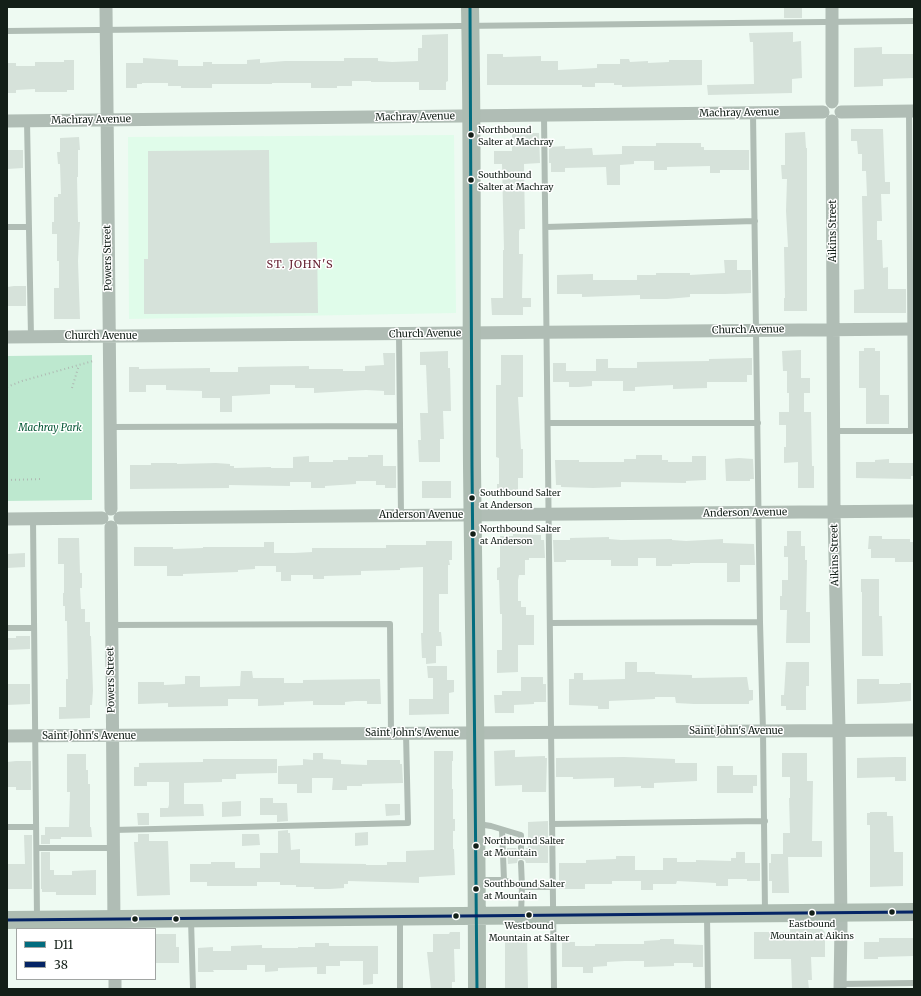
<!DOCTYPE html>
<html>
<head>
<meta charset="utf-8">
<style>
  body { margin:0 }
  #map { position:relative; width:921px; height:996px; overflow:hidden; background:#eefaf2; font-family:Merriweather,serif }
  canvas { display:block }
  .frame { position:absolute; inset:0; border:8px solid #131f18; pointer-events:none }
  .legend { position:absolute; left:16px; top:928px; width:140px; height:52px; box-sizing:border-box; background:#fff; border:1px solid #a1a5a3; margin:0; padding:5px 7px; list-style:none; font-size:12px; color:#131f18 }
  .legend li { display:flex; align-items:center; gap:8px; height:20px }
  .legend b { width:20px; border:1px solid #a1a5a3 }
</style>
</head>
<body>
<div id="map">
<canvas width="921" height="996"></canvas>
<div class="frame"></div>
<ul class="legend">
<li><b style="height:5px;background:#026c7e"></b>D11</li>
<li><b style="height:5px;background:#052465"></b>38</li>
</ul>
</div>
<script>
const ctx = document.querySelector('canvas').getContext('2d');
ctx.lineJoin = 'round';
function fill(path, color) { ctx.fillStyle = color; ctx.fill(path, 'evenodd'); }
function trace(path, color, width, dash) { ctx.strokeStyle = color; ctx.lineWidth = width; ctx.lineCap = dash ? 'butt' : 'round'; ctx.setLineDash(dash || []); ctx.stroke(path); }
function drawText(font, color, halo, rows, align = 'center') {
  ctx.font = font + ' Merriweather,serif'; ctx.lineWidth = 3; ctx.setLineDash([]); ctx.textBaseline = 'middle'; ctx.strokeStyle = halo; ctx.fillStyle = color; for (const [text, x, y, turn = 0] of rows) {
    ctx.save(); ctx.translate(x, y); ctx.rotate((+turn || 0) * Math.PI / 180); ctx.textAlign = isNaN(turn) ? turn : align; if (halo) ctx.strokeText(text, 0, 0); ctx.fillText(text, 0, 0); ctx.restore();
  }
}
fill(new Path2D(`
  M454,135L456,313L129,319L128,137Z`), '#e0fcea');
fill(new Path2D(`
  M92,355V500L7,501V356Z`), '#bde8cf');
fill(new Path2D(`
  M784,8H802V18H784Z
  M793,32V42L801,41L802,78L792,79V93L708,95L707,85L754,84L753,42H750L749,33Z
  M448,34V81L446,82V90H419V82H371V81H352V86H337V88H311V83H272V84H212V88H181V86H168V83H142V84H137V88H126V63H143V58L178,60V66H203V62H212V64H247V60L260,59V63L285,61H344V58H378V61L392,62L418,61V48H422V35Z
  M882,47V54H914V78L883,79V86L854,87V48Z
  M487,54H503V57L541,56V61H558V70L597,68V64H620V59H629L630,62L648,61V63L669,62V60H702V85L622,87V85H614V83H595V87H582V85H487Z
  M64,60H74V90H67V92H35V89L16,90V93H7V63H16V66H35V62H64Z
  M851,129H883L885,182H890V194H881L882,221H877V240H882L883,268L888,267V289H906V313H854V290L864,289L862,196H867L866,171H862V154H858L857,141H851Z
  M805,132L806,148H807V311H784V298H785L784,247H788L786,211L787,179H782L781,165H785V133Z
  M512,133H539L540,163L524,164L525,229H520L519,231V254H523L522,298H531V307H523V315H492L491,298H503V250H504L502,164H494V151H512Z
  M79,137L80,150H78V177H77L78,222H80L78,261L80,319H54V288H59V261H57V234H52V222H54V197H58V194H61L60,164H58L57,152H60V138Z
  M656,143H701V147H704V150H749V170H720V173H710V166L667,167V170H654V161H634V164L620,165V185H607L606,167L565,168V172H551V163H549V147L565,146V149L592,148L593,155L622,154V146H656Z
  M7,150H23V168L7,169Z
  M269,150L270,243L317,242L318,313L144,314V259H148V151Z
  M724,260H737V270H751V293L725,294H690V297L667,299H640V295L582,297V294H557V275L593,274V280H637V275H656V273H690V275L725,273Z
  M14,286H26V306H7V287Z
  M864,348H875V351H880V395H889V424H866V388H859V351H864Z
  M801,350V378H810V393H804V412H811L812,466H814V488H798V462L784,463V447H786V425H779V412H789V393H787V371H783L782,351Z
  M448,351V368H450L451,411H443L444,439H440V462H419L418,440H421L420,413H428L426,365H420V352Z
  M383,353H395V395H384V391L366,390L314,393V388H295V385H270V394L232,396V412H220V398H202V391L166,390V385H146V392H129V367H139V369L210,368V372H238V367L309,366V369H343V371H365V366L384,365Z
  M501,355H523V397H518L521,449H523V478H518V495L497,496V484H499V458L496,457V385H501Z
  M752,358V375H747V382H707V388L673,389V385L652,386L635,387V391H623V381H592V386L579,387H569V382H553V363H566V371H596V359H608V368H637V362L709,361V359Z
  M368,455H383V466H396V488H385V485H376V481H356V484L325,486V488H311V482H290V486L229,485V488L130,489V465H151V463H177V464L216,463L230,464V466H234V468L271,467V468H293V457L309,456V462H333V460H348V457H368Z
  M636,455H662V460H668V462H692V456H706V480L686,481V483L621,482V487L593,488L561,487V485H556L555,460H579V462H624V459H636Z
  M739,458L753,459L754,479H750V481H726L725,459Z
  M889,459V463H914V476H911V479L856,478V462H875V460Z
  M422,481H451V498H422Z
  M787,531H801V546H805V560H807L806,612H810V643H786L787,610H780V596H782V580H788V557H784V546H787Z
  M513,534L541,535V540H544L545,558H529V560H525V575H519L518,580V601H521V607H526V615H534V645H518V672L497,673V650H502V614H500L499,580H497V568L500,567V536H513Z
  M869,536H882V539H910V542H914V562H895V558H871V549H868Z
  M609,537V539L621,540L672,539V540L686,541L723,539V543L754,544L755,565H740V582H727V563H690V564H672V566H656V558H638V566H611V560H566V562H554L553,540H570V538Z
  M58,538H79L80,573H82V588H80L81,609H85V622H90V636H91L93,691L92,705H90V718L59,719V707H66V679H68L67,621H65V606H63V593H64V564H58Z
  M426,541H452V560H449L450,565H448V594H439V632H441L442,642V646H436V663L426,664V658H422L421,633H423V567L400,568V570L361,571V575L324,576V579H313V575H291V581H281V572H276V566H255V569L238,570V572L183,574V576H167V566H134V547H173V549L203,548V547H264V542H274V553H294L312,552V548H386V545H426Z
  M25,553V567L7,568V554Z
  M861,579H879V616H882L883,656H862V592H861Z
  M16,636H30V649L7,650V638H16Z
  M625,662H637V672H655V674L692,675V678L747,677L749,690H753V700L749,701V704H694L676,703L675,697H655V699L609,701V709H598V706L569,705V679H574V673H583V680L625,679Z
  M786,662H809V686H806V710H786V706H781V695H784Z
  M427,666H447V680H454V692L449,693V714L409,715V699H433V678H428Z
  M241,671H252L253,678H284V683H303V680L380,679L381,704H367V701H355L345,702V705H313V701L284,702V705L258,706V699H228V706L168,707V703L138,704V682H164V685L185,684V676H200V687L240,686Z
  M521,677H543V684H546V702H534V704L514,705V713H495L494,695H502V691H521Z
  M857,679H879V684H900V683H911V701L884,703L857,704Z
  M7,684H30V704L7,705Z
  M515,750V757L545,756V758H547L546,792H522V785L495,786L494,751Z
  M434,751H453V761H452V789H453V819H455V831H453V849H454L455,875L419,877V883L348,881V884H344V888L330,889H314V887H296V885H280V882H257V886H207V882H190V864H211V862H235V868H260V853H278V831L288,830V833H290L291,850L300,849V863L366,864V865H387V862H406V851L434,850Z
  M313,753H323V759L341,760V764L367,765V760H400V764H402L403,783L362,784V786H347V790H332L333,778H312V793H297V784H278V766L303,765V759L313,760Z
  M782,753H807V781H813L812,841H822V857H788L789,893H772V881H769V863H771V854H783V833H790L789,798H790V777H782Z
  M67,754H86V770H88V784H90V827H91L92,837H61V839H50V844H41V835H45V827H69L70,792H67Z
  M624,757L675,759V763H697V781L654,783V788H641V786L614,787V778L573,779V777H556V758Z
  M895,757H906V781H895V777L857,778V758Z
  M203,759H277V773L236,774V779H222V782L184,783V804H203L204,816L160,817V808H168L169,805V782H147V786H134V767H139V763L203,762Z
  M16,761H31V790H16V787H7V762Z
  M717,766H733V775H757V786H753V793H717Z
  M260,798H273V803H287L288,821L277,822V815H260Z
  M241,801V816L222,817V802Z
  M385,804H400V815L386,816Z
  M870,812H887V816H893L894,852H903V886L870,887V825H867V813H870Z
  M137,813H149V825H138Z
  M548,821V863H526L525,860L521,859H518L517,863L508,864L507,848H516L518,852H521L525,851L526,848H528V822Z
  M368,832V845L355,846V833Z
  M138,834H149V841H168L170,895L137,896L134,842H138Z
  M242,834H259L260,845L242,846Z
  M24,835H32V889H7V864H25Z
  M41,852H50V870H54V875H72V871L96,870V895H56V892H42V889H41Z
  M736,852H745V863H760V881H747V879H728V886H716V883L677,881L676,884H653V890H641V881H612V884H585V889H559V863H586V860L616,859V856H635V870H663V858H677V862H696V860L731,861V858H736Z
  M790,929H822L825,932V957H811L812,980H808L809,989H792L791,959H754V932H790Z
  M450,932H460V949H454L455,982H452V989H431L427,952H433V934H449Z
  M155,934H176V947H179V963H155Z
  M509,935H527L528,989H505V942H509Z
  M879,938H914V956L878,957V959H864V942H879Z
  M660,939H674V944L703,945V967H693V963H674V966L644,967V961H625L607,962V966L593,967V973H583V967H562V942H575V946H595V944H644V941L660,940Z
  M315,943H329V946H378V974H373V984L363,985V961H340V966H326V974H317V967L278,968V971L265,972V965H247V970H213L214,972H198V948L213,947V951H231V946L262,945V948H298V947H315Z`), '#d6e2da');
trace(new Path2D(`
  M7,387L22,381L93,361
  M72,388L79,365
  M7,480L43,479`), '#afb9b3', 2, [1, 3]);
trace(new Path2D(`
  M7,31L914,21
  M753,113L760,622L763,731L765,912
  M544,115L554,989
  M27,121L31,337
  M7,227H29
  M546,227L755,221
  M399,334L401,515
  M548,423H758
  M110,427L400,426
  M834,431H911L909,111
  M33,519L37,918
  M550,623L760,622
  M111,625L390,624L391,734
  M7,628H34
  M478,824L491,826L521,835V848
  M552,824L765,821
  M7,827H36
  M113,830L408,823L406,733
  M502,830L504,880
  M37,848H113
  M479,880H504L522,887L521,863
  M521,914L522,887H553
  M707,916L708,989
  M400,919V989
  M191,920L193,989
  M840,984L914,983`), '#b0bdb5', 6);
trace(new Path2D(`
  M106,7L111,509
  M832,102V7
  M841,112L914,111
  M7,121L823,112
  M832,121L834,512L839,730L841,926L840,989
  M7,337L914,329
  M120,518L914,511
  M7,519L102,518
  M111,527L114,929
  M7,736L914,730
  M115,979V989`), '#b0bdb5', 13);
trace(new Path2D(`
  M470,7C473,160 471,313 472,466C474,640 477,815 477,989
  M7,920L914,912`), '#adbcb2', 18);
trace(new Path2D(`
  M470,7L472,466L477,989`), '#026c7e', 3);
trace(new Path2D(`
  M7,920L914,912`), '#052465', 3);
for (const [x, y, r, color] of [
  [471,135,3.5,"#131f18"],
  [471,180,3.5,"#131f18"],
  [472,498,3.5,"#131f18"],
  [473,534,3.5,"#131f18"],
  [476,846,3.5,"#131f18"],
  [476,889,3.5,"#131f18"],
  [892,912,3.5,"#131f18"],
  [812,913,3.5,"#131f18"],
  [529,915,3.5,"#131f18"],
  [456,916,3.5,"#131f18"],
  [135,919,3.5,"#131f18"],
  [176,919,3.5,"#131f18"]
]) { const dot = new Path2D(); dot.arc(x, y, r, 0, 2 * Math.PI); ctx.fillStyle = color; ctx.fill(dot); trace(dot, '#fff', 1.5); }
drawText('9px', '#131f18', '#fff', [
  ["Northbound",478,130],
  ["Salter at Machray",478,142],
  ["Southbound",478,175],
  ["Salter at Machray",478,187],
  ["Southbound Salter",480,493],
  ["at Anderson",480,505],
  ["Northbound Salter",480,529],
  ["at Anderson",480,541],
  ["Northbound Salter",484,841],
  ["at Mountain",484,853],
  ["Southbound Salter",484,884],
  ["at Mountain",484,896],
  ["Eastbound",812,924,"center"],
  ["Mountain at Aikins",812,936,"center"],
  ["Westbound",529,926,"center"],
  ["Mountain at Salter",529,938,"center"]
], 'left');
drawText('10px', '#131f18', '#fff', [
  ["Machray Avenue",739,113,-1],
  ["Machray Avenue",415,117,-1],
  ["Machray Avenue",91,120,-1],
  ["Aikins Street",833,231,-90],
  ["Powers Street",108,258,-91],
  ["Church Avenue",748,330,-1],
  ["Church Avenue",425,334,-1],
  ["Church Avenue",101,336],
  ["Anderson Avenue",745,513,-1],
  ["Anderson Avenue",421,515],
  ["Aikins Street",835,555,-91],
  ["Powers Street",111,680,-91],
  ["Saint John's Avenue",736,731],
  ["Saint John's Avenue",412,733],
  ["Saint John's Avenue",89,736]
]);
drawText('italic 10px', '#045534', '#fff', [
  ["Machray Park",50,428]
]);
ctx.letterSpacing = '1px';
drawText('11px', '#662132', '#fff', [
  ["ST. JOHN'S",300,265]
]);
ctx.letterSpacing = '0px';
</script>
</body>
</html>
